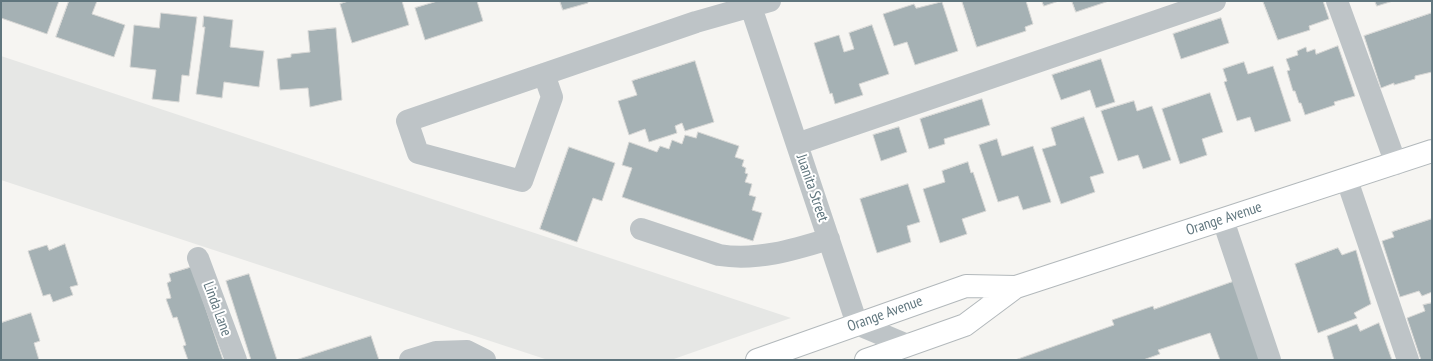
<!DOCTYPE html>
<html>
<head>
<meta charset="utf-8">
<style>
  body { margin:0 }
  #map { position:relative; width:1433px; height:361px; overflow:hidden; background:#f6f5f2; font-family:"PT Sans Narrow",sans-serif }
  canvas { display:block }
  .frame { position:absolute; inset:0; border:2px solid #60767e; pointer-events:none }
</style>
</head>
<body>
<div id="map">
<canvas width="1433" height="361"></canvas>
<div class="frame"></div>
</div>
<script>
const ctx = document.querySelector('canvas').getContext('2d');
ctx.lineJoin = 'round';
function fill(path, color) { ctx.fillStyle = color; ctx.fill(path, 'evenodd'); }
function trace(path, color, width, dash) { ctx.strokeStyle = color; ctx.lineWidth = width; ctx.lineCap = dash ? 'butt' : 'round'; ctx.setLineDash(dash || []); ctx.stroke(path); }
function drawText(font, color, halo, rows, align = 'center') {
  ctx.font = font + ' "PT Sans Narrow",sans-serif'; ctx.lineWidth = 4; ctx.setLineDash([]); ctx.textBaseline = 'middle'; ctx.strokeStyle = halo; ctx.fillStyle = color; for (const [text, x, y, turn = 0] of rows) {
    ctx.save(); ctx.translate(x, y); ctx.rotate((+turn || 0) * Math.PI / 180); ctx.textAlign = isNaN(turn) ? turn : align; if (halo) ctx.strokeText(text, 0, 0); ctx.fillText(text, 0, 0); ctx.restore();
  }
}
fill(new Path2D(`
  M1,56L251,139L791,318L671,360H548L1,180Z`), '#e6e7e5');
const building = new Path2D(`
  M1,1H59L47,34L1,18Z
  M69,1H97L92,14L125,25L114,57L56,37Z
  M349,1H402L409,25L352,43L340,4Z
  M438,1H477L483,21L425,40L415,8Z
  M560,1H588V3L563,10Z
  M962,1H1026L1033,24L1025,27L1026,31L977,47Z
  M1042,1H1059L1044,6Z
  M1072,1H1109L1076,12Z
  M1263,1H1323L1329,19L1309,26L1310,30L1278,40Z
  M1375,1H1393L1377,6Z
  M942,2L958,51L915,65L907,42L894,46L883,14L914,4L916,8Z
  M161,13L197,17L189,76L182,75L179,102L152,99L156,70L130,67L134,25L159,28Z
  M1432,13V72L1415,76V79L1394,85V83L1381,88L1364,36Z
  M204,16L233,20L230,47L264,51L259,87L224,82L222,98L196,94L205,27H203Z
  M1221,18L1229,43L1181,59L1173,34Z
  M872,25L889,74L859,84L863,95L835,104L832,93L830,94L814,43L839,35L844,52L854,49L849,33Z
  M336,28L342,100L310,107L308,88L280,90L277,59L291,57V54L310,52L308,31Z
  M1338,46L1355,96L1334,102L1335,105L1305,115L1301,103H1299L1295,91H1293L1287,71L1290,70L1286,59L1298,55L1297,51L1306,47L1307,52L1315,49L1316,54Z
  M1101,59L1115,102L1096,108L1090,90L1061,100L1052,75Z
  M695,61L714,122L685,131L682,123L675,126L677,133L649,142L645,129L629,135L618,101L637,95L632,81Z
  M1244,62L1248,74L1273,66L1291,121L1255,132L1250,117L1237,121L1224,82L1227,81L1223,69Z
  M1210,93L1223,132L1202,139L1207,155L1180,164L1162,109Z
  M982,99L990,125L944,139L945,144L929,149L920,119Z
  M1134,101L1137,111L1152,106L1171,160L1143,169L1138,155L1118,161L1101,111Z
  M1084,117L1104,173L1090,177L1095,192L1061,204L1042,149L1056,145L1051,128Z
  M899,127L907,152L881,161L873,135Z
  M698,132L739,146L735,157L744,160L742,166L746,168L745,173L748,174L745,182L752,184L749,195L756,197L752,210L762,213L753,241L622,197L632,168L622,165L629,142L657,152L660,146L669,149L672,140L682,144L685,135L696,138Z
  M997,139L1002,156L1033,146L1051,202L1023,210L1018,196L998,202L979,145Z
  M569,147L615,163L602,201L593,198L577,242L540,229Z
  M968,162L971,173L973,172L986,211L962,219L967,234L940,243L923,189L945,182L942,171Z
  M908,184L920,222L907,226L911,242L877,253L860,199Z
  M1432,219V292L1422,296L1419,291L1400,297L1382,241L1394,237L1392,232Z
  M65,244L78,285L70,287L73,295L53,302L50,294L43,296L28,251L47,245L49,250Z
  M1338,248L1342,255L1356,250L1371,304L1354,313L1357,318L1318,333L1295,264Z
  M192,267L223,360H188L183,346L186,345L177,317L173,318L166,299L171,298L167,283L171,281L169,274Z
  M249,274L277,360H251L226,281Z
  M1235,281L1262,360H1220L1210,333L1158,350L1160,354L1143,360H1015L1114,325L1112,320L1153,306L1154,309Z
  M1432,303V360H1421L1407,318L1425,311L1423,305Z
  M31,313L40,341L34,343L39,360H1V323Z
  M1379,323L1392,360H1334L1327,336L1357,324L1360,331Z
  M371,336L379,360H296Z`);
fill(building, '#a5b1b4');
trace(building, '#d7d7d5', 1);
const major = new Path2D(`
  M757,360L966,286L1016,287L1432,151
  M866,360L965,325L1016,287`);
trace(major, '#b2b8bb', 24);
trace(new Path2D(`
  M749,1L857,324L907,345
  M1337,1L1396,164
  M544,74L552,97L522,181L418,153L407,121L696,22L770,1
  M797,144L1215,1
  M1347,180L1408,360
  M1223,220L1270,360
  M641,229L719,255C757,261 793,250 829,239
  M198,258L236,360
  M410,360L436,352L467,351L485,360`), '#bec4c7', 22);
trace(major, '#fff', 22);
drawText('15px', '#60767e', '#fff', [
  ["Juanita Street",812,188,71],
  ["Orange Avenue",1224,219,-18],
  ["Linda Lane",217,309,70],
  ["Orange Avenue",885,314,-20]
]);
</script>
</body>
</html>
